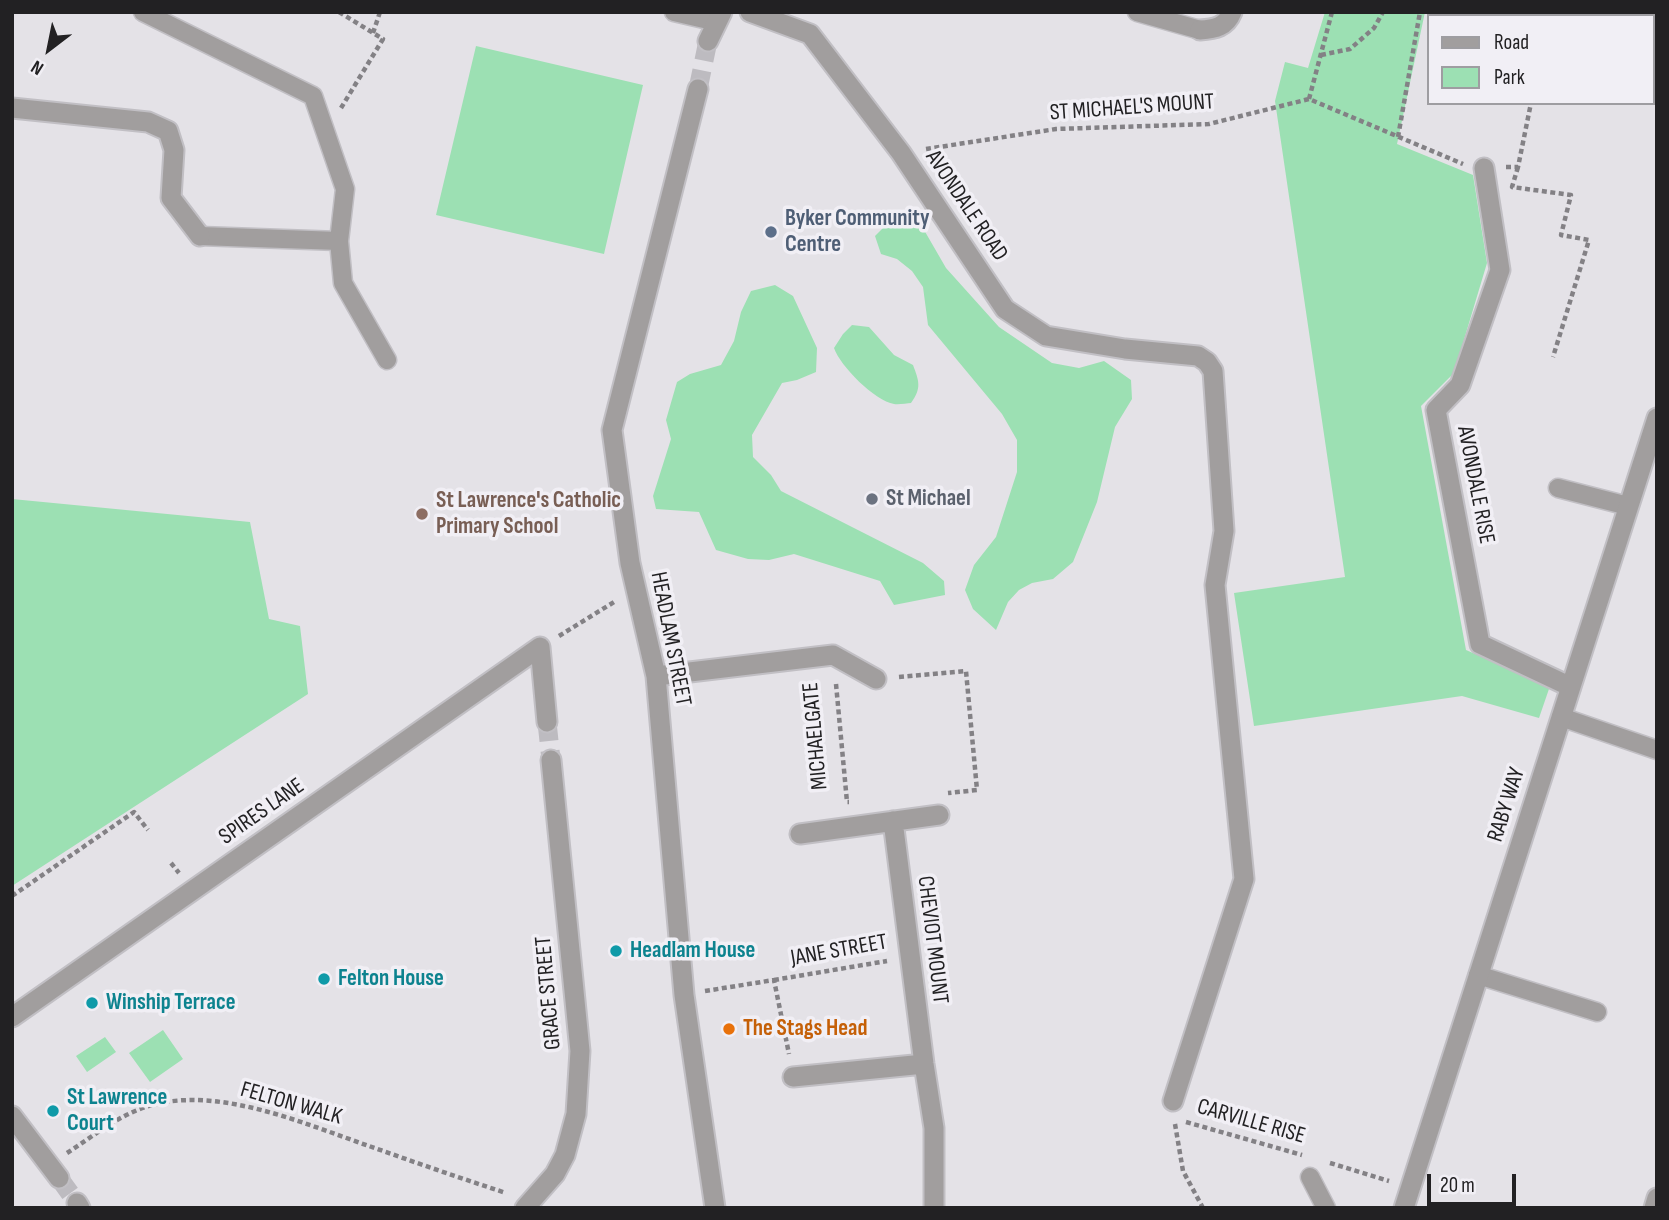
<!DOCTYPE html>
<html>
<head>
<meta charset="utf-8">
<style>
  body { margin:0 }
  #map { position:relative; width:1669px; height:1220px; overflow:hidden; background:#e4e2e7; font-family:"Sofia Sans Condensed",sans-serif }
  canvas { display:block }
  .frame { position:absolute; inset:0; border:14px solid #222123; pointer-events:none }
  .legend { position:absolute; left:1427px; top:14px; width:228px; height:91px; box-sizing:border-box; background:#f1eff5; border:2px solid #9e9da1; margin:0; padding:9px 12px; list-style:none; font-size:21px; color:#222123 }
  .legend li { display:flex; align-items:center; gap:14px; height:35px }
  .legend b { width:35px; border:2px solid #9e9da1 }
  .north { position:absolute; left:14px; top:14px; width:70px; height:70px; -webkit-text-stroke:5px #f1eff5; paint-order:stroke; rotate:212deg; font-size:19px; font-weight:700; line-height:28px; text-align:center; color:#222123 }
  .north::after { content:''; display:block; margin:auto; width:24px; height:32px; background:#222123; clip-path:polygon(50% 0,100% 100%,50% 72%,0 100%) }
  .scale { position:absolute; left:1427px; top:1174px; width:89px; height:32px; box-sizing:border-box; border:4px solid #222123; border-top:0; padding-left:9px; font-size:21px; line-height:24px; white-space:nowrap; color:#222123; -webkit-text-stroke:5px #f1eff5; paint-order:stroke }
</style>
</head>
<body>
<div id="map">
<canvas width="1669" height="1220"></canvas>
<div class="frame"></div>
<ul class="legend">
<li><b style="height:9px;background:#a19e9e"></b>Road</li>
<li><b style="height:19px;background:#9ce0b3"></b>Park</li>
</ul>
<div class="north">N</div>
<div class="scale">20 m</div>
</div>
<script>
const ctx = document.querySelector('canvas').getContext('2d');
ctx.lineJoin = 'round';
function fill(path, color) { ctx.fillStyle = color; ctx.fill(path, 'evenodd'); }
function trace(path, color, width, dash) { ctx.strokeStyle = color; ctx.lineWidth = width; ctx.lineCap = dash ? 'butt' : 'round'; ctx.setLineDash(dash || []); ctx.stroke(path); }
function drawText(font, color, halo, rows, align = 'center') {
  ctx.font = font + ' "Sofia Sans Condensed",sans-serif'; ctx.lineWidth = 7; ctx.setLineDash([]); ctx.textBaseline = 'middle'; ctx.strokeStyle = halo; ctx.fillStyle = color; for (const [text, x, y, turn = 0] of rows) {
    ctx.save(); ctx.translate(x, y); ctx.rotate((+turn || 0) * Math.PI / 180); ctx.textAlign = isNaN(turn) ? turn : align; if (halo) ctx.strokeText(text, 0, 0); ctx.fillText(text, 0, 0); ctx.restore();
  }
}
fill(new Path2D(`
  M1325,12H1425L1397,144L1473,175L1487,263L1454,373L1421,406L1466,650L1550,686L1539,718L1462,696L1254,726L1234,593L1345,577L1275,101L1285,62L1308,68Z
  M476,46L643,85L604,254L436,215Z
  M895,216L920,223L946,268L999,327L1052,363L1079,368L1104,361L1131,380L1132,399L1115,427L1097,502L1073,562L1053,579L1032,583L1019,590L1008,602L996,630L973,609L965,590L974,565L996,537L1017,472V440L1002,414L928,325L923,287L912,271L897,259L881,254L875,236Z
  M775,285L793,296L817,348L816,372L797,380L782,383L752,435L753,457L771,475L781,491L923,563L944,581L945,595L894,605L880,581L794,554L769,560L748,559L716,550L699,512L656,509L653,496L671,439L666,420L677,382L690,374L721,365L734,341L741,312L751,291Z
  M852,325L869,327L894,355L913,365C919,381 922,388 911,403C907,403 899,405 894,404C875,401 840,366 834,348L843,334Z
  M12,499L250,522L269,619L300,626L308,694L12,886Z
  M163,1030L183,1059L150,1082L129,1053Z
  M105,1037L116,1052L87,1072L76,1056Z`), '#9ce0b3');
trace(new Path2D(`
  M698,89L708,41
  M547,722L551,760
  M59,1178L77,1203`), '#bdbbc0', 19, [19, 10]);
const service = new Path2D(`
  M143,12L313,96L345,189L339,241L200,236
  M674,12L717,22
  M1137,12L1200,30
  M1587,16L1588,12
  M339,241L343,283L387,360
  M1558,488L1628,506
  M1561,717L1657,750
  M1478,975L1597,1012
  M1310,1177L1326,1208`);
const minor = new Path2D(`
  M750,12L810,34L901,153L1005,309L1046,336L1125,349L1198,356L1207,362L1213,371L1224,531L1215,585L1244,879L1173,1101
  M1200,30C1215,29 1226,27 1232,12
  M708,41L722,12
  M698,89L612,430L630,563L656,676L684,995L715,1208
  M12,108L148,122L168,131L174,150L171,198L200,236
  M1484,168L1500,270L1460,385L1436,410L1480,644L1571,687
  M656,676L833,655L876,679
  M893,821L924,1064L934,1128V1208
  M800,834L939,815
  M12,1017L540,647L547,722
  M793,1077L924,1064
  M12,1116L59,1178
  M77,1203L80,1208
  M525,1208L555,1174L565,1155L576,1114L580,1051L551,760
  M1404,1208L1657,418
  M1654,1208L1657,1198`);
trace(service, '#c1bfc4', 21);
trace(minor, '#c1bfc4', 23);
trace(new Path2D(`
  M339,12L383,39L341,108
  M1551,16L1552,12
  M373,33L380,12
  M1321,55L1350,49L1374,28L1383,12
  M1309,99L1332,12
  M1398,137L1420,12
  M926,149L1056,129L1209,124L1309,99L1463,164
  M1506,167H1518L1531,103
  M1518,167L1512,187L1571,195L1561,235L1589,240L1553,357
  M559,636L614,602
  M899,677L966,671L977,790L948,793
  M836,684L847,802H849
  M171,863L179,873
  M12,896L134,812L148,830
  M774,980L887,961
  M705,991L774,980L789,1054
  M1186,1122L1302,1155
  M1175,1124L1183,1171L1203,1208
  M67,1153C95,1135 122,1112 156,1104C224,1088 305,1124 369,1146C414,1162 460,1178 506,1193
  M1330,1163L1389,1181`), '#838185', 4.5, [5, 3.5]);
trace(service, '#a19e9e', 18);
trace(minor, '#a19e9e', 19);
for (const [x, y, r, color] of [
  [771,232,7,"#5c6f8a"],
  [872,499,7,"#6b7280"],
  [422,514,7,"#8d6e63"],
  [616,951,7,"#0f9aa8"],
  [324,979,7,"#0f9aa8"],
  [92,1003,7,"#0f9aa8"],
  [729,1029,7,"#e8710a"],
  [53,1111,7,"#0f9aa8"]
]) { const dot = new Path2D(); dot.arc(x, y, r, 0, 2 * Math.PI); ctx.fillStyle = color; ctx.fill(dot); trace(dot, '#f1eff5', 2.5); }
drawText('23px', '#222123', '#f1eff5', [
  ["ST MICHAEL'S MOUNT",1132,108,-4],
  ["AVONDALE ROAD",966,206,56],
  ["AVONDALE RISE",1475,485,79],
  ["HEADLAM STREET",670,639,79],
  ["MICHAELGATE",816,736,-95],
  ["RABY WAY",1507,805,-72],
  ["SPIRES LANE",262,812,-35],
  ["CHEVIOT MOUNT",932,940,83],
  ["JANE STREET",839,951,-10],
  ["GRACE STREET",549,993,-95],
  ["FELTON WALK",291,1104,16],
  ["CARVILLE RISE",1251,1122,16]
]);
drawText('bold 23px', '#4e5e75', '#f1eff5', [
  ["Byker Community",785,219],
  ["Centre",785,245]
], 'left');
drawText('bold 23px', '#5b616d', '#f1eff5', [
  ["St Michael",886,499]
], 'left');
drawText('bold 23px', '#785e54', '#f1eff5', [
  ["St Lawrence's Catholic",436,501],
  ["Primary School",436,527]
], 'left');
drawText('bold 23px', '#0d838f', '#f1eff5', [
  ["Headlam House",630,951],
  ["Felton House",338,979],
  ["Winship Terrace",106,1003],
  ["St Lawrence",67,1098],
  ["Court",67,1124]
], 'left');
drawText('bold 23px', '#c56008', '#f1eff5', [
  ["The Stags Head",743,1029]
], 'left');
</script>
</body>
</html>
